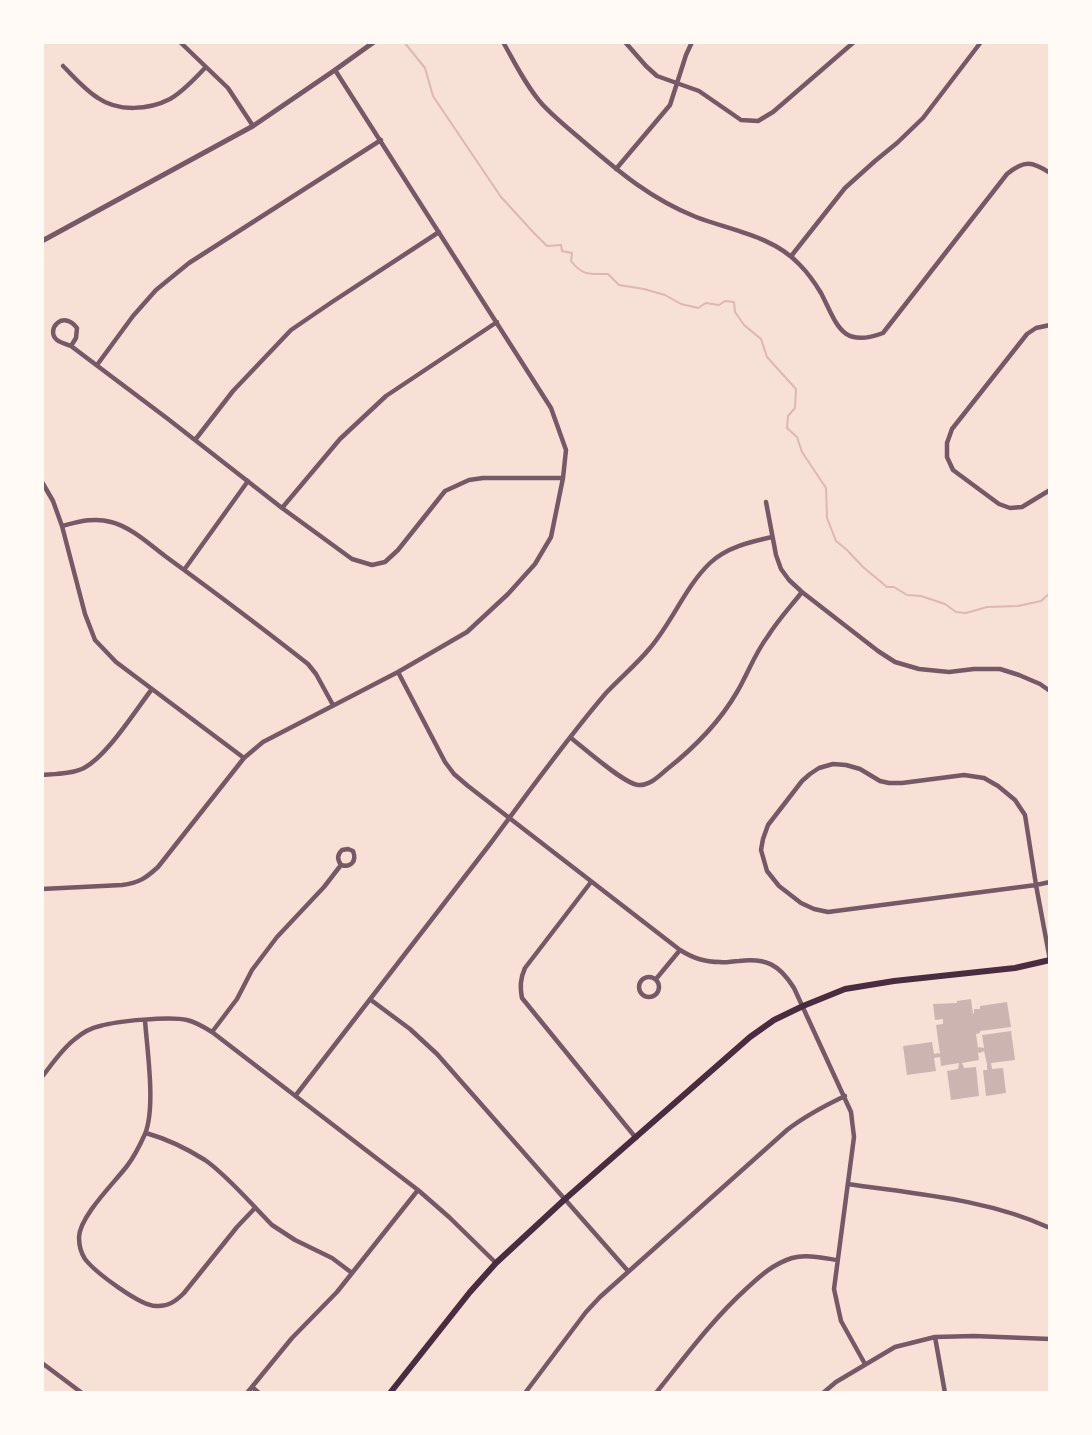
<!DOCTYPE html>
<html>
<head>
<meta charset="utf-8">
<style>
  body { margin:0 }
  #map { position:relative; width:1092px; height:1435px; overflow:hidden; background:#f7e1d7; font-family:"Public Sans",sans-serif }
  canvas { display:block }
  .frame { position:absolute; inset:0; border:44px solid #fffaf5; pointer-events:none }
</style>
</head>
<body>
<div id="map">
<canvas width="1092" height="1435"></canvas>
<div class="frame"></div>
</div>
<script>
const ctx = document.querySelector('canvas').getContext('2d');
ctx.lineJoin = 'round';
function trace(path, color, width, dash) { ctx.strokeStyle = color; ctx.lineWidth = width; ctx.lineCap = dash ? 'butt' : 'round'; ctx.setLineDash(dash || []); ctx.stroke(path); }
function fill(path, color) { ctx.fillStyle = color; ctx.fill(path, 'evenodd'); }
trace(new Path2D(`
  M404,42L425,68L433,96L441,108L501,197L534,233L547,246L561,245L562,251L572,253L571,261C583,276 589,274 608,274L619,285L644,289L665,295L681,304L698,308L706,303L719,305L725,301L734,302L735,312L744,325L761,339L767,357L796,389L795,408L788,416L787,428L797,437L802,452L826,488L827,518L836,541L847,550L863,567L887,587H894L907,595L921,596L945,604L956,612L966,613L987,607L1018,606L1041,601L1050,593`), '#dcb8b0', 2);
fill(new Path2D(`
  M971,999L973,1014L974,1013V1009H980V1006L1007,1002L1011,1027L980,1031V1033L976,1034L978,1048L979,1047L984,1048L982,1035L1011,1031L1015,1060L991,1063L992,1069L1003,1068L1006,1093L986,1096L983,1070H988L987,1069V1064L984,1051L980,1053L978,1052L979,1060L962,1063L964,1068L976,1067L979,1096L951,1100L947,1071L958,1069L959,1063L941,1066L940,1057L934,1058L936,1071L907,1075L903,1046L932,1042L934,1054L938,1053L940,1054L936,1025L943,1024V1019L935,1020L933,1004L957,1003V1001Z`), '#ccb4b1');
trace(new Path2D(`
  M180,42L228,88L253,126
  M503,42C515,63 526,86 542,104C554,117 569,129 583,141C619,172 651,199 696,217C730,230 773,236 799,264C807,272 815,283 821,293C837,324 841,349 883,333L1007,174C1024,160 1032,161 1050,173
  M625,42L646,66L657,76L699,91L741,120L758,121L773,112L854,42
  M63,66C74,77 85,90 98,98C118,112 149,110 170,99C184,91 195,78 206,67
  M616,169L670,105L686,55L692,42
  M792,255L845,188L875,161L897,143L923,118L981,42
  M1050,325L1036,328L1027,334L952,429L947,443V457L953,470L999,504L1010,508L1022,507L1050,490
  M71,346C66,344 61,343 57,340C45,330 63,309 77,328L76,338L71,346L168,419L282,508L352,559L372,565L385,562L398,550L445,491L469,480L483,478H563
  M97,365L133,316L156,290L189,263L381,140
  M195,440L233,391L291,330L332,302L439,232
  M42,482L53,501L62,526L85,614L95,640L116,662L244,758
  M766,502L776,555L781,569L789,580L802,592L878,651L895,662L919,669L949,672L974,669H1000L1019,675L1040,684L1050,691
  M282,508L340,439L386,396L497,322
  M62,526C78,522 94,517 111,522C131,527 149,544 165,556C213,591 261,627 308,664L316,674L333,705
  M184,570L248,481
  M398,672L445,762L454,774L468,786L680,950C693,958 704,962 720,962C726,963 732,961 739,961C766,958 779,964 794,988L851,1112L854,1137L834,1289L841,1321L865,1364
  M571,738C585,749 623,783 638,785C649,786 658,777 666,770C694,748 719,723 737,692C748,673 755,653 768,636C778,620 791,606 802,592
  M42,775C55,774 72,774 84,768C107,756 135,711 152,689
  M591,882L525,968C520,979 520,987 522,998L636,1138
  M42,889L122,885C139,883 146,878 158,867L244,758L263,742L398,672L467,632L508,594L535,564L551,537L563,478L566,450L551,408L335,70
  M1050,960L1036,885L828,912L814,909L801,903L779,886L767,871L761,850L763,839L768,825L802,781L810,774L819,768L833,764L846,765L860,769L880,781L889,783H902L964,775L984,778L998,786L1015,800L1025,815L1036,885L1050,882
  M639 987a10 10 0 1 1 20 0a10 10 0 1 1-20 0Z
  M656,979L680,950
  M371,1000L410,1029L437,1054L628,1271
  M145,1020C147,1050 156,1107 145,1134C140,1145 134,1157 127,1166C114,1183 80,1216 79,1237C79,1244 81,1253 85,1259C95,1272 140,1306 156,1306C168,1307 176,1301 184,1293L237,1227L255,1208
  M212,1032L237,999L252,970L277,937L324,887L341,865C351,868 357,861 353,851L348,849L342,850C337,855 337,859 341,865
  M42,1077C52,1064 62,1049 75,1039C82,1033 91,1028 100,1026C117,1021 170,1016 187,1020C196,1022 204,1027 212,1032L418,1190L449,1217L496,1263
  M296,1095C361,1012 425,928 490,844C528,793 565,741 606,693C620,678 637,664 650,648C673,621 685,587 710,563C727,547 750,542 772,537
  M146,1133C167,1139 186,1148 205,1160C228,1176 252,1205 272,1225L295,1240L332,1258L352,1273
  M848,1184C916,1194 987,1199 1050,1228
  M935,1337L945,1393
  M42,1363L82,1393
  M252,1387L259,1393
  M247,1393L292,1338L337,1292L418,1190
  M525,1393L586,1312L600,1297L787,1130C805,1116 824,1106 845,1096
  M656,1393C685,1357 712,1320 746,1289C760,1276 773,1264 792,1258C806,1254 823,1258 837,1260
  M823,1393L836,1382L895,1347L935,1337L974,1336L1050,1339`), '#755966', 4.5);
trace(new Path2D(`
  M42,241L253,126L335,70L374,42`), '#755966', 5);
trace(new Path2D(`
  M390,1393L470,1292L496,1263L564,1200L750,1037L774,1020L803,1006L845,989L894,981L1015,968L1050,960`), '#4a2c40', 6);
</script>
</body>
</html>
